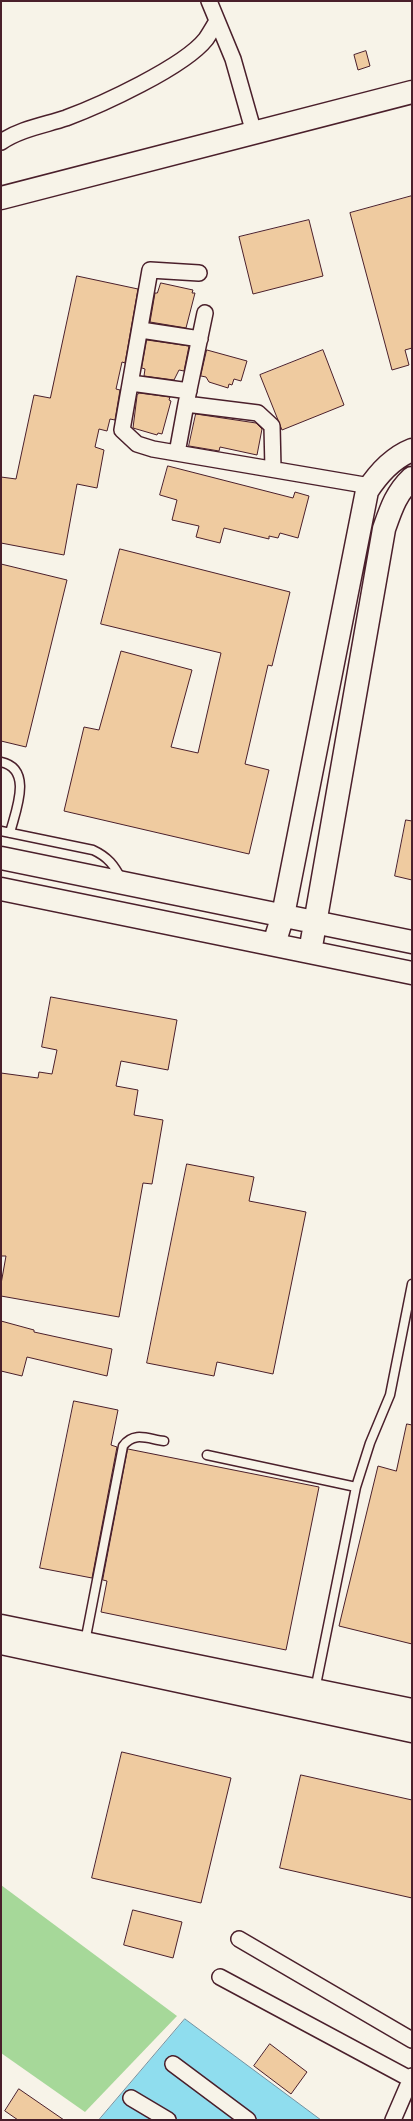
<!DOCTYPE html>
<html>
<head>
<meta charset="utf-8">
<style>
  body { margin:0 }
  #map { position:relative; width:413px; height:2121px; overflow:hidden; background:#f7f3e8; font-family:Kalam,sans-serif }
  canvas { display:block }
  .frame { position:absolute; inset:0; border:2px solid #4a1f2b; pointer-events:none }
</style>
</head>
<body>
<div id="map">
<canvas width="413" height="2121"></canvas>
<div class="frame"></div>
</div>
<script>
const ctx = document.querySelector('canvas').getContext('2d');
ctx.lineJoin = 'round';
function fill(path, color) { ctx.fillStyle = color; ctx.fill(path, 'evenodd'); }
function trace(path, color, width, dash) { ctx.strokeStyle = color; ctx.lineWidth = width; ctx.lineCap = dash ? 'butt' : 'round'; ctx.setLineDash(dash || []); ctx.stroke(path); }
fill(new Path2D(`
  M1,1885L177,2016L85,2112L1,2053Z`), '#a6d899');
const water = new Path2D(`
  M185,2019L321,2120H99Z`);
fill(water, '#8fddee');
trace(water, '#7391a0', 1);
const building = new Path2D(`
  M366,51L370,66L358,70L354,55Z
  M412,196V348L405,350L409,365L392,370L350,213Z
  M309,220L323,276L253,294L239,237Z
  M77,276L138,289L125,363L122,362L116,389L120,390L115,420L110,419L107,431L99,429L95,447L104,450L97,488L77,484L64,555L1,543V477L16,479L34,395L50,398Z
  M161,283L193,290L192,293H195L186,328L150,322L155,293H157Z
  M147,340L189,346L184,371L179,370L174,380L144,376L145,369L142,368Z
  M207,350L247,361L241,381L234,379L232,385L229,384L228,388L209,382L206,377L201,376Z
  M323,350L344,405L282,430L260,375Z
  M139,393L170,397L169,400L171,401L162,434L158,433L157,435L133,428L137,396Z
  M196,414L256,423L262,429L257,455L220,447L219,451L189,446Z
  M168,466L293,498L295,492L309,496L298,538L280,533L278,538L269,536V539L224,528L220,543L196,537L199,526L172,520L177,500L160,495Z
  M120,549L290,592L272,666L268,665L245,764L269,770L249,854L64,811L84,727L99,730L121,651L192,670L171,747L198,753L221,653L101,624Z
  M1,564L67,580L26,747L1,741Z
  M406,820L412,821V880L395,876Z
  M51,997L177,1020L168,1070L121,1061L116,1086L138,1090L134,1115L163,1120L152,1184L143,1183L119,1317L1,1296V1284L6,1256H1V1073L38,1078L39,1072L52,1074L57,1050L42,1047Z
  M187,1164L254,1177L249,1201L306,1212L273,1374L217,1362L214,1376L147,1363Z
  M1,1321L34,1330V1332L112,1349L107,1376L27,1357L22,1376L1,1371Z
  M74,1401L118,1410L111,1445L117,1447L92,1578L40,1568Z
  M407,1424L412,1425V1644L339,1626L378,1466L396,1471Z
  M128,1449L319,1487L286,1650L101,1612L107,1581L103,1580Z
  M122,1752L231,1778L201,1903L92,1878Z
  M301,1775L412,1800V1898L280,1868Z
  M133,1910L182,1922L173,1958L124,1945Z
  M270,2044L307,2072L291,2094L254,2066Z
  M19,2089L64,2120H18L5,2111Z`);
fill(building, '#efcba0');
trace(building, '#4a1f2b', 1);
const lane = new Path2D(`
  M1,762C34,769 15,812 10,833
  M1,831L93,850C108,857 114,865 122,880
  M207,1455L356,1487
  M85,1642L123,1446C134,1431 148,1439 164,1441
  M315,1690L356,1487L370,1443L390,1395L412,1284`);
const street = new Path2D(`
  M209,1L233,59L254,133
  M1,142C20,129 45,125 66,118C101,105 184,67 206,39C210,33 214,26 217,21
  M199,273L150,270L122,430L137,444L153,449L370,486
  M205,313L186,404L258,413L272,426L273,469
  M141,330L200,339
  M131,383L189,391
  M177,453L186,404
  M239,1939L412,2040
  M220,1977L412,2080
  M173,2064L248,2120
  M131,2098L168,2120
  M393,2120L412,2076`);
const secondary = new Path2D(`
  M1,198L412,92
  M1,858L412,942
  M1,889L412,973
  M274,944L283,915L367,491C378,474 392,458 412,450
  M310,952L384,529C391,509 396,493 412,478
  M1,1626L412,1710
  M1,1643L412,1731`);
trace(lane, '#4a1f2b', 11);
trace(street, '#4a1f2b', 18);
trace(secondary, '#4a1f2b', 25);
trace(lane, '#f7f3e8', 8);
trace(street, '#f7f3e8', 15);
trace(secondary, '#f7f3e8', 22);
</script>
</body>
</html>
